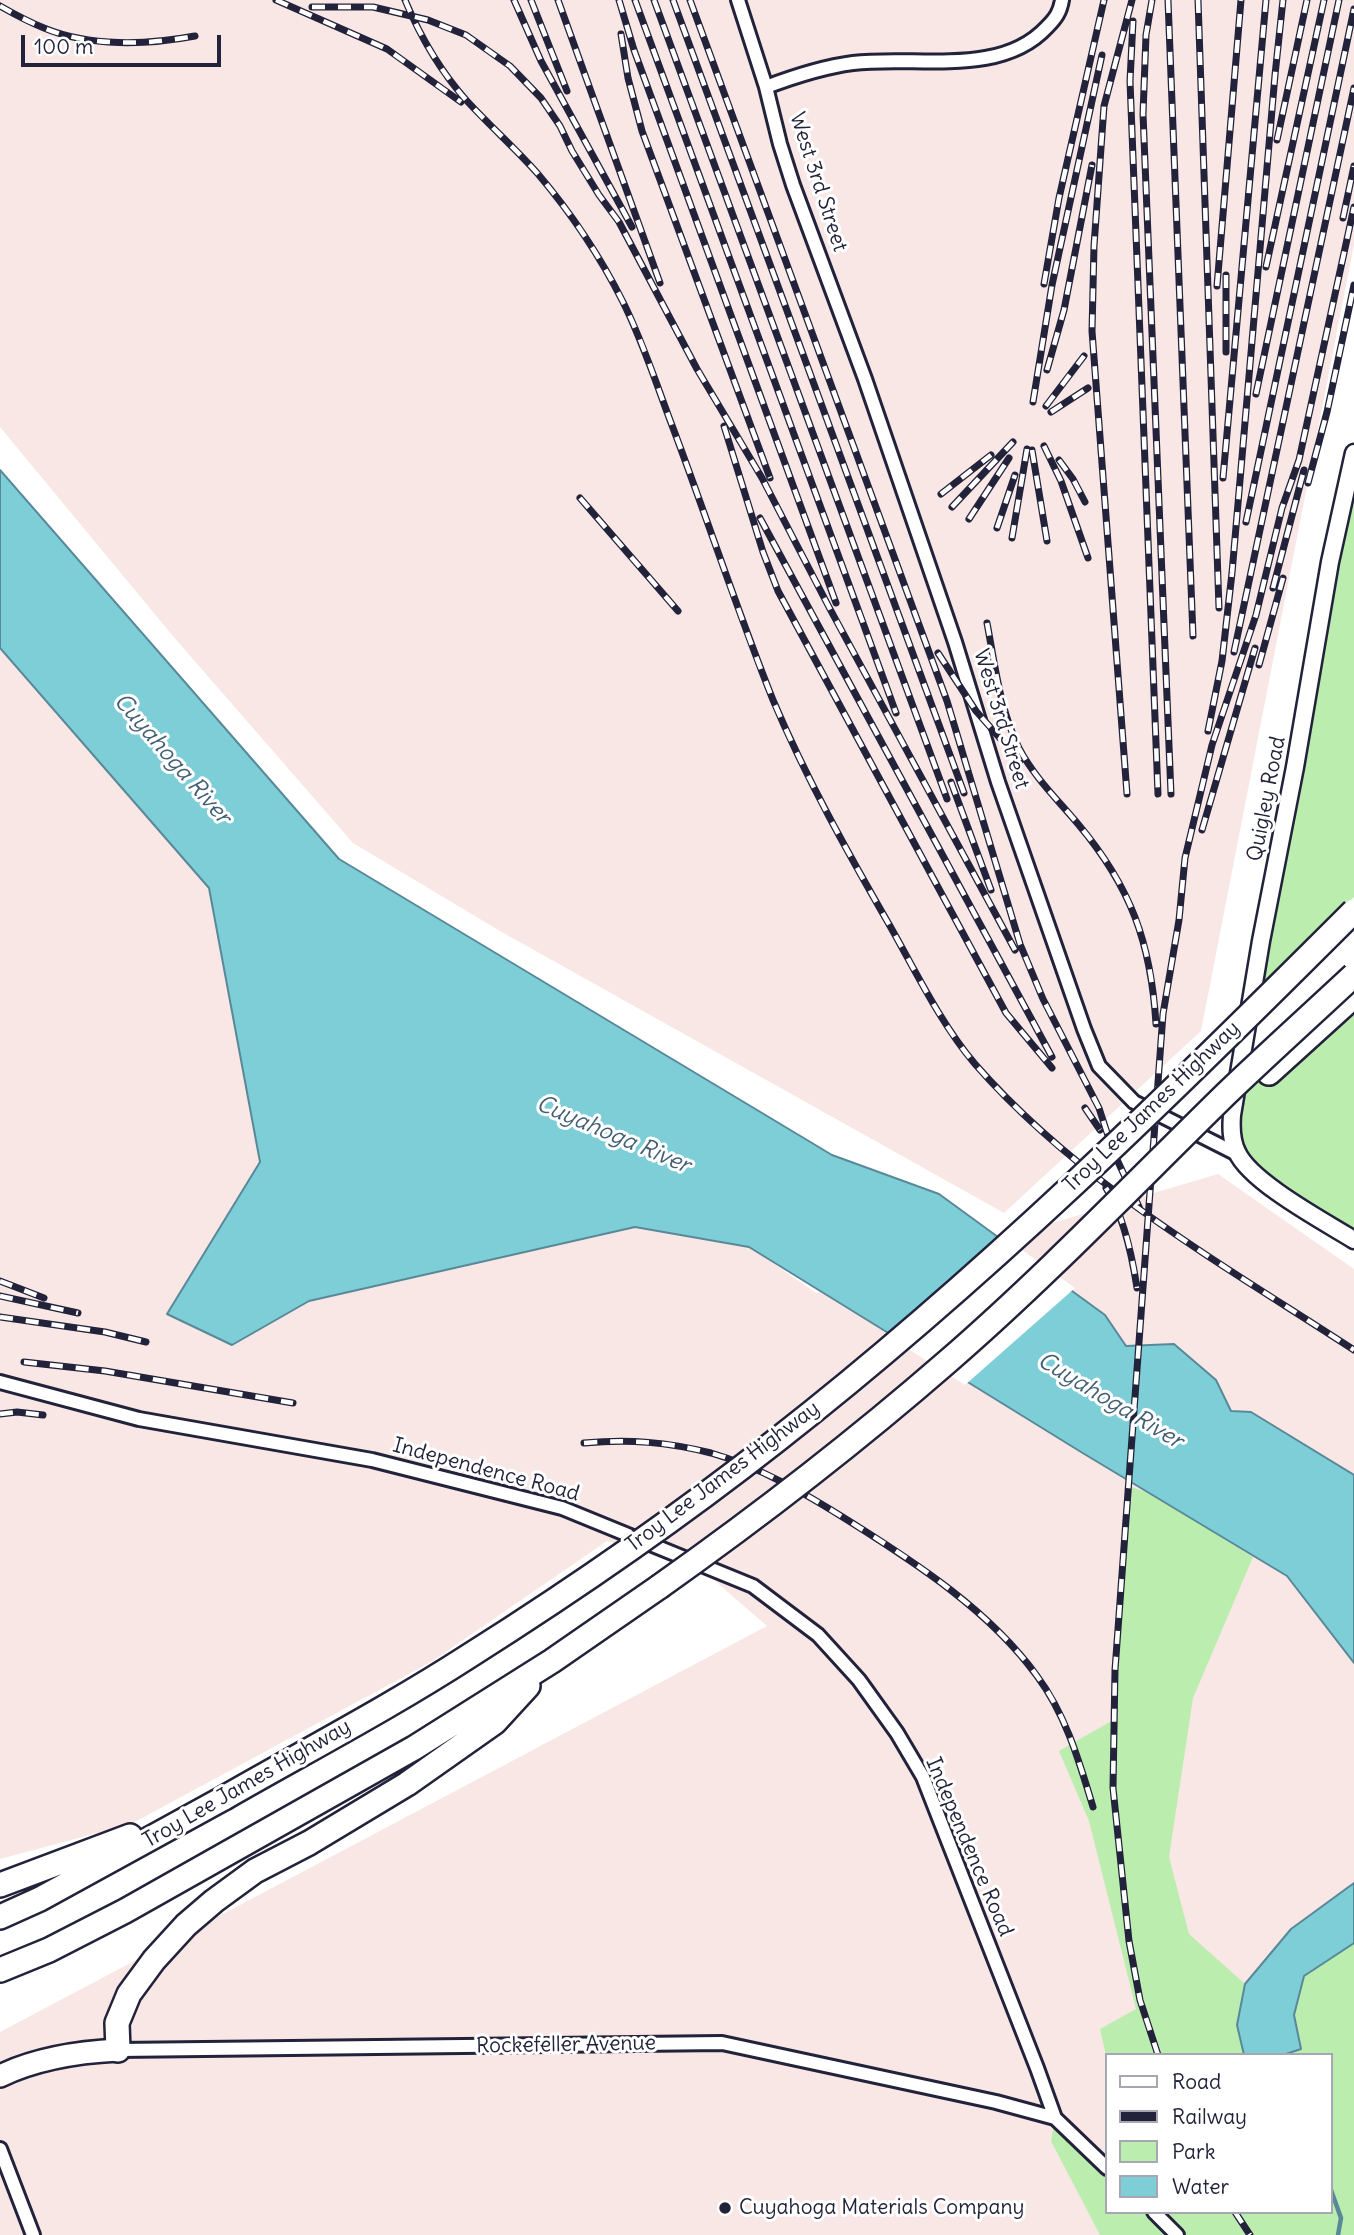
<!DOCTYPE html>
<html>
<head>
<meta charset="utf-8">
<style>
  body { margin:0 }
  #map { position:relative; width:1354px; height:2235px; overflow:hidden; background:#fff; font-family:Delius,sans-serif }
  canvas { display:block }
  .legend { position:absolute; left:1105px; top:2053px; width:228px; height:161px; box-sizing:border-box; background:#fff; border:2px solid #a7a7b1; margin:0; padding:9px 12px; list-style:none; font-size:21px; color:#22223b }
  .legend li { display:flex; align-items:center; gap:14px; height:35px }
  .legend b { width:35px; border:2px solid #a7a7b1 }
  .scale { position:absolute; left:21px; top:35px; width:200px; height:32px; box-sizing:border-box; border:4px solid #22223b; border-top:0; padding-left:9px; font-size:21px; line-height:24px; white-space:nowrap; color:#22223b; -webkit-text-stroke:5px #fff; paint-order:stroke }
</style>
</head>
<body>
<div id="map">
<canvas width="1354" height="2235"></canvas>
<ul class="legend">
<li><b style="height:9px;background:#fff"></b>Road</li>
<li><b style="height:9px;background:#22223b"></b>Railway</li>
<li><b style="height:19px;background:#bbeeae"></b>Park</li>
<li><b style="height:19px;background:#7dced7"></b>Water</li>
</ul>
<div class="scale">100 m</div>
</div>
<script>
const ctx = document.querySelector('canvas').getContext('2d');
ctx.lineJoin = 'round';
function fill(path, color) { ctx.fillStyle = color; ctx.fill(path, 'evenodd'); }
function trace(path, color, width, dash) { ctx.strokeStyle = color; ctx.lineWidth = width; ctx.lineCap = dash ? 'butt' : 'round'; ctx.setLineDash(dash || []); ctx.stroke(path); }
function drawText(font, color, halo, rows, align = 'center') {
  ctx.font = font + ' Delius,sans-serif'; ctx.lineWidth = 6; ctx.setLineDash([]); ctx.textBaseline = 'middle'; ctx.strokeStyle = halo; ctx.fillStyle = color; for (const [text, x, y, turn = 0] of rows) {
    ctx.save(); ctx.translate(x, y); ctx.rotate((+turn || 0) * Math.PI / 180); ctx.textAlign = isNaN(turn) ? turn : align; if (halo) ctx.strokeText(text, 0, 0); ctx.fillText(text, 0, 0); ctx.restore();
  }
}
fill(new Path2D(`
  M0,0H1354V244L1201,1031L1004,1213L500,931L353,843L172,635L0,427Z
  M0,648L209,888L260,1162L168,1314L232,1345L309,1301L635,1227L750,1247L816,1293L1218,1174L1354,1269V2235H0V2032L767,1626L706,1573L607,1541L431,1662L131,1824L0,1859ZM1107,2055H1331V2212H1107Z`), '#f8e7e5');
fill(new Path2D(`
  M1354,453V897L1250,1002Z
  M1354,1014V1240L1245,1166L1232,1115L1236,1088L1247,1090Z
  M1128,1486L1152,1494L1253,1557L1193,1698L1169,1857L1189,1934L1245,1984L1237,2025L1244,2055H1107V2060L1100,2029L1136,2009L1089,1821L1059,1751L1115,1719Z
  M1354,1943V2235H1100L1051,2141L1055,2118L1107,2168V2212H1331V2055H1283L1301,2049L1293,2015L1304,1976Z`), '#bbeeae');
const water = new Path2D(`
  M0,470L339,859L832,1155L939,1194L1105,1315L1126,1346L1174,1344L1216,1380L1231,1411L1251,1412L1354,1475V1663L1287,1576L1081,1452L749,1247L635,1227L309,1301L232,1345L167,1314L260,1162L209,888L0,648Z
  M1354,1883V1943L1304,1976L1294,2015L1301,2049L1283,2055H1244L1237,2025L1245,1984L1291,1929Z`);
fill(water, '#7dced7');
trace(water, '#598999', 2);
fill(new Path2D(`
  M1004,1237L1075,1288L965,1385L889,1337Z`), '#fff');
trace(new Path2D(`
  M1331,2190L1341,2218L1338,2235`), '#598999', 4.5);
const minor = new Path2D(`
  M738,0L766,87L780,144L793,185L865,379L955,642L998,782L1084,1029L1099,1066L1134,1102L1237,1154
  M766,87C795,76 822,67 853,63C915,55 1000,78 1047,27C1056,18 1060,12 1062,0
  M0,1382L139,1419L372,1460L562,1508L753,1586L818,1635L859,1680L897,1733L923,1777L1037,2068L1055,2118
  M118,2050L722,2043L996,2102L1055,2118L1107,2168
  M0,2149L33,2235
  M1154,2212L1177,2235`);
const tertiary = new Path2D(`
  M1354,453L1330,562L1295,767L1261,941L1232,1115C1231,1128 1231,1140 1237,1152C1250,1182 1325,1222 1354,1240`);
const primary = new Path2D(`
  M0,2076C37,2058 78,2052 118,2050`);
const motorway = new Path2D(`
  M1269,1073L1354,996
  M0,1885L130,1836
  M0,1917L40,1899L224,1798
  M0,1970L49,1950L125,1911L414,1748L552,1661L659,1587
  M118,2050L117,2023L129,1994L154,1960L186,1925L214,1901L255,1871L309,1843L407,1784L495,1722L528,1686`);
trace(minor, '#22223b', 18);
trace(tertiary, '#22223b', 21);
trace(primary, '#22223b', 26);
trace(motorway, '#22223b', 28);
trace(minor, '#fff', 12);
trace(tertiary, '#fff', 16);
trace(primary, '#fff', 21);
trace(motorway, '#fff', 23);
const rail = new Path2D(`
  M276,0L387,49L461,102
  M405,0C420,36 441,72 467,101C490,126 516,149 538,174C571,213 600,256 623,302C643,342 657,386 673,428C707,518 737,610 773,700C806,778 848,853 890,926C916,972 941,1024 975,1064C1080,1184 1222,1264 1354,1350
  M514,0L541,61L632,227
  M531,0L567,91
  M558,0L660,283
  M619,0L634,50L836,603
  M635,0L896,713
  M654,0L947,799
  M673,0L964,793
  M690,0L947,701L1020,944L1043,999L1099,1108L1113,1151L1140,1209
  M1152,0L1146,35L1143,114L1171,794
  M1168,0L1193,636
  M1198,0L1219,608
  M0,6C14,14 29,22 44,28C90,47 147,45 195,36
  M312,7H373L428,20L466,35L510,66L541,98L560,126L572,151L599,195L619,222L697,369L762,478L830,609L1015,950
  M1133,21L1130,81L1158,794
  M621,34L628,78L642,131L770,478
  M1277,140L1307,0
  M1343,218L1354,166
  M1266,267L1324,0
  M1226,275V352
  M1044,284L1059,198L1104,0
  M1217,286L1241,0
  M1047,370L1064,310L1092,165
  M1256,394L1339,0
  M1033,402L1052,285L1102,55
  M1046,406L1084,356
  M1051,412L1088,388
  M724,426L763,552L778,591L1006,1013L1052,1068
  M1044,446L1061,481L1088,558
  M1032,450L1047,541
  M1059,460L1073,479L1085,502
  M1223,478L1266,0
  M1308,483L1327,412L1354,285
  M941,494L991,455
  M580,498L678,611
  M952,507L1013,442
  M760,518L1052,1057
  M969,519L1009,458
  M1246,522L1354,9
  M997,528L1015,475
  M1012,538L1027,449
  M1273,588L1304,470
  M987,623C995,665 1000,710 1019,748C1034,777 1057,799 1078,824C1131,887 1151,943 1156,1024
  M1234,652L1354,88
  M938,653L976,711L1020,761
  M1259,665L1283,578
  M1208,731L1222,661L1232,573L1275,75L1283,0
  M951,782L991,890
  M1127,794L1092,331L1094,246L1104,106L1132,0
  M1202,830L1255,648
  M1085,1108L1100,1130
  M1106,1188C1124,1216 1132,1255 1137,1288
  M0,1281L44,1298
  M0,1296L78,1313
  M0,1317L105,1332L146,1342
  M24,1362L105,1371L293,1403
  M0,1414L17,1412L43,1415
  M584,1443C630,1439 667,1442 711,1453C760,1467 806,1494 849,1521C916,1563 990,1611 1037,1676C1066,1715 1079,1761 1093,1807
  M1158,2055L1140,2000L1129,1941L1113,1788L1115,1670L1163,1014L1179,920L1185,858L1212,745L1256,615L1282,508L1299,460L1354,207
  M1235,2212L1250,2235`);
trace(rail, '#22223b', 7);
trace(rail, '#fff', 4.5, [13]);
const motorwayBridge = new Path2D(`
  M659,1587C758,1517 855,1442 947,1362C1044,1278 1134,1184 1226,1094C1268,1054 1311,1015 1354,975
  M224,1798C306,1751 390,1707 469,1656C575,1589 679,1517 777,1440C983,1279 1170,1095 1354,911`);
trace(motorwayBridge, '#22223b', 28, []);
trace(motorwayBridge, '#fff', 23);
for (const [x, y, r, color] of [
  [725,2208,7,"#22223b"]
]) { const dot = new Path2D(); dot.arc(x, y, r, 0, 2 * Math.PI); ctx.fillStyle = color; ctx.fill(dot); trace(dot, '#fff', 2.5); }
drawText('21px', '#22223b', '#fff', [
  ["West 3rd Street",818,182,72],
  ["West 3rd Street",1001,719,73],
  ["Quigley Road",1267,799,-79],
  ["Troy Lee James Highway",1152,1107,-44],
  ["Independence Road",486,1470,15],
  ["Troy Lee James Highway",723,1477,-37],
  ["Troy Lee James Highway",247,1784,-30],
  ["Independence Road",969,1847,67],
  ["Rockefeller Avenue",566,2045,-1]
]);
drawText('21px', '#22223b', '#fff', [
  ["Cuyahoga Materials Company",739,2208]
], 'left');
drawText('italic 23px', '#425e72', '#fff', [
  ["Cuyahoga River",172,759,49],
  ["Cuyahoga River",613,1135,23],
  ["Cuyahoga River",1110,1401,31]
]);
</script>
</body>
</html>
